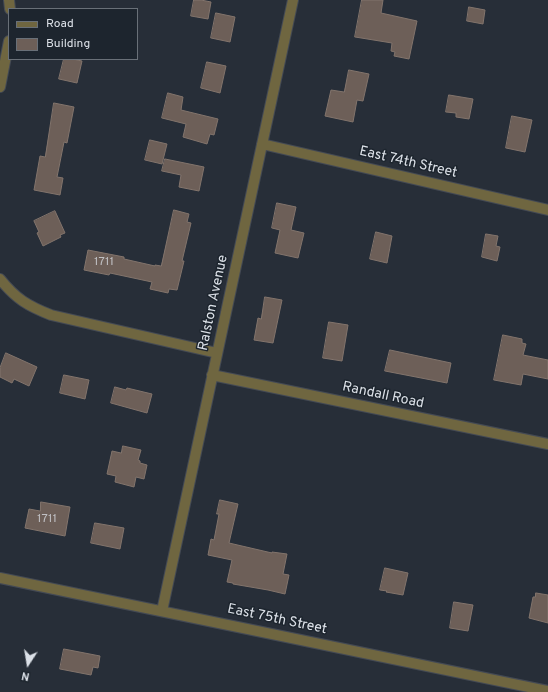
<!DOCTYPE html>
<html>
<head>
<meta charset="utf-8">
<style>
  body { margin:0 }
  #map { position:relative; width:548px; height:692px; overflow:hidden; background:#272e38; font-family:Overpass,sans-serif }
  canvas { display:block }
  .legend { position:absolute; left:8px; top:8px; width:130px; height:52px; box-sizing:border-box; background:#1d252e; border:1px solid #697078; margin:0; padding:5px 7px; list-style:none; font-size:12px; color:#dbe0e7 }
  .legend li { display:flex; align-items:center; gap:8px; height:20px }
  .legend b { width:20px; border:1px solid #697078 }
  .north { position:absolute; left:8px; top:644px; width:40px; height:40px; -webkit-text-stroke:3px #1d252e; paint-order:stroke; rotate:192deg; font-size:11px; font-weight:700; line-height:16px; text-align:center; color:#dbe0e7 }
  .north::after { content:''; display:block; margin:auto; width:14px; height:18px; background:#dbe0e7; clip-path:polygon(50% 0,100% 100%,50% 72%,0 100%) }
</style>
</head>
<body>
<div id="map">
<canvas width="548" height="692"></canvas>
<ul class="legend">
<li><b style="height:5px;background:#6f6640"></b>Road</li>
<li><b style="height:11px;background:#6d5f58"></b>Building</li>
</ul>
<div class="north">N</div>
</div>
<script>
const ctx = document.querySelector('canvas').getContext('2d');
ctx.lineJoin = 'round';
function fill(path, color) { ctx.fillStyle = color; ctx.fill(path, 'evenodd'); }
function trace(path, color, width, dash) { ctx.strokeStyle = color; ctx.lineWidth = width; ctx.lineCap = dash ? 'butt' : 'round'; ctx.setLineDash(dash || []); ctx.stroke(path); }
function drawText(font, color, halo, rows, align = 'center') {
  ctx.font = font + ' Overpass,sans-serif'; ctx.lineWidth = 3; ctx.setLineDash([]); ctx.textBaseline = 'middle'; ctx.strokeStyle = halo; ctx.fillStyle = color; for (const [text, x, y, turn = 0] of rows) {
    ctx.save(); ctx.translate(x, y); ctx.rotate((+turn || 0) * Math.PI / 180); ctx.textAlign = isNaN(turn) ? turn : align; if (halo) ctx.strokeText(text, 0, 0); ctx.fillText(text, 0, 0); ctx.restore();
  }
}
const building = new Path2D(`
  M194,0H201L211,2L208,19L191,16Z
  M362,0H383L381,13L417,21L409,59L394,56L395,52L391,51L392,43L355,37Z
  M469,7L485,10L483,24L467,21Z
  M216,13L235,17L230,42L211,38Z
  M64,59H73L82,61L77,83L59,79Z
  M207,62L226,66L220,93L201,88Z
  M349,70L369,74L363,101L357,100L353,122L325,116L331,90L344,92Z
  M168,93L183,97L181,110L218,119L214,135L210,134L207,144L183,137L186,124L162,118Z
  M449,95L473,99L469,119L456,117V113L446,112Z
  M54,103L74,107L67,143L64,142L57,177L63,178L60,195L34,190L40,156L45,157Z
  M512,116L532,120L525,152L506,148Z
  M150,140L167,144L162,164L145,160Z
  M165,159L204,167L199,191L179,187L181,175L162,171Z
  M277,203L296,207L291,230L304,233L298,258L275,253L280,230L272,228Z
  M174,210L189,214L187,222L191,223L182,261H184L177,290L169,289L168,293L150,289L152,282L110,273L109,275L84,270L88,250L124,257V259L155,266V265L161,266Z
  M55,211L65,233L60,235L61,237L43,246L37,233L39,232L34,221Z
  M376,232L392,236L387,263L370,259Z
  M486,234L498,236L496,246L500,247L497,261L482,257Z
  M265,297L282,300L273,343L254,340L258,318L261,319Z
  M329,322L348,325L342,361L323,358Z
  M503,335L522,339V343L526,344L523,355L548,360V379L523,374L521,385L494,380Z
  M390,350L451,363L447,383L385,371Z
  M6,353L37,367L29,386L14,379L12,383L0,377V368Z
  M64,375L89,380L85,399L60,393Z
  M115,387L126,390L127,388L152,394L147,413L111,403Z
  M123,446L141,450L138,460L140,461V463L147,465L144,479L136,477L134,487L115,482L116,476L107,474L112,451L121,453Z
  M220,500L238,504L229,543L272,553V552L287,554L283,574L289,575L285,594L268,590L233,584V583L227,582L232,560L208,555L211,539L214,540L219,514H217Z
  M41,502L70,507L65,536L25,528L29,509L40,511Z
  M95,523L124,528L120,549L91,543Z
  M385,568L408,573L403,595L386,592L387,591L380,590Z
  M536,593L548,595V623L529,618L533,597H535Z
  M454,602L473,605L468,631L450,628Z
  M64,649L100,656L98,668L93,667L91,675L60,669Z`);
fill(building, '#6d5f58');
trace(building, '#82746c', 1);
const street = new Path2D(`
  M9,0L10,9
  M0,87L9,41
  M262,144L548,210
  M0,279C16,299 28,306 51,315L217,353
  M212,375L548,444
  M0,578L548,691
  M162,611L293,0`);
trace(street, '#444a54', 12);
trace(street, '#6f6640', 10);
drawText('12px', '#c0c0c3', null, [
  ["1711",104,263],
  ["1711",47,520]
]);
drawText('14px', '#dbe0e7', '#1d252e', [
  ["East 74th Street",408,163,13],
  ["Ralston Avenue",214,303,-78],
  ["Randall Road",383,396,12],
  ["East 75th Street",277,620,12]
]);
</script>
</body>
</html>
